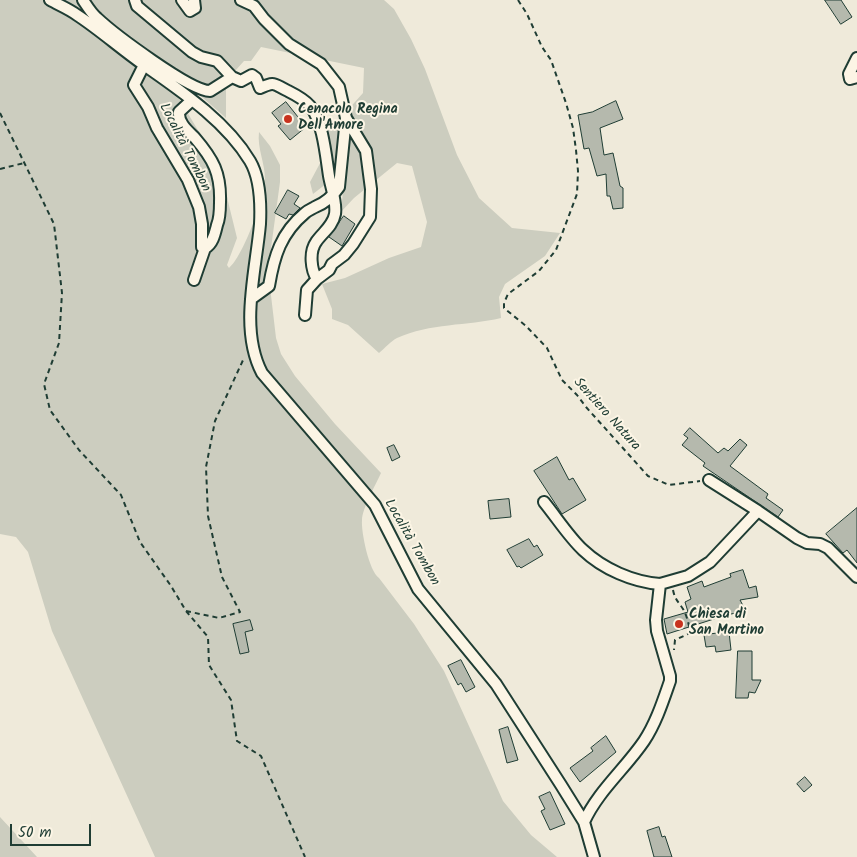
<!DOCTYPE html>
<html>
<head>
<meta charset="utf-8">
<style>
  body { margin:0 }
  #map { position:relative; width:857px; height:857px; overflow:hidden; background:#efeada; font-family:Kalam,sans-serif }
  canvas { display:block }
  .scale { position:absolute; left:10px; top:824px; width:81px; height:22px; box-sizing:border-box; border:2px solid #1f3d34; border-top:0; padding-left:6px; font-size:15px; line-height:18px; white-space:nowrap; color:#1f3d34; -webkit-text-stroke:4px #fcf5e5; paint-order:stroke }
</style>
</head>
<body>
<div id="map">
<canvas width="857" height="857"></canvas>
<div class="scale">50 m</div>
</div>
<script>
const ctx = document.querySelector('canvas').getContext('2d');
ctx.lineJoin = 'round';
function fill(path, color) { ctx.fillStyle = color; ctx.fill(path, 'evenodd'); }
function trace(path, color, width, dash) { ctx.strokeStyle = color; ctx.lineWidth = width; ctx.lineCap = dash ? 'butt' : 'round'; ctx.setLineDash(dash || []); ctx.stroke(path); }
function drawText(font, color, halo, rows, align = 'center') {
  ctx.font = font + ' Kalam,sans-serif'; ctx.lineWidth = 4; ctx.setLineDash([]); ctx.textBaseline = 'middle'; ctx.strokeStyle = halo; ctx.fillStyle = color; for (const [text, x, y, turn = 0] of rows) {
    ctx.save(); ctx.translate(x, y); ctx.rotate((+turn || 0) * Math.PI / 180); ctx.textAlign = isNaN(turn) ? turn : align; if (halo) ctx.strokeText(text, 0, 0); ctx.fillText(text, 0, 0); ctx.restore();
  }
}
fill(new Path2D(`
  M0,0H384L394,9L411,39L425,69L457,155L479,198L512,228L560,233L545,256L505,284L499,297L501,318C467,326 430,323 397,338C391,341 385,348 379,353L348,325L332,319V309L322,284L345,278L389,258L421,247L427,222L412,166L397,163L354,198L339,214C343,200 346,186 336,174H333L331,180L313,194L310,182L326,152L328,132L363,93L364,68L261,47L251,61H244L226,81V118L171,70H162L199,132L225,189L237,238L227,265L229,268C243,257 265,196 265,179C265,163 257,148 259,132L270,146L280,165V182L268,270L276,338L281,354L295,376L335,424L381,473C376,484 362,509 362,520C361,532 369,571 379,578L414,624L444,671L503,801L531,835L557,857H155L52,631L28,552L16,537L0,534Z
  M0,817L37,857H0Z`), '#cccdbf');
const building = new Path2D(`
  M825,0H841L852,17L841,24Z
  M616,101L623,119L600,128L604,155L613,153L620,186L623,188V208L613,209L610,196H607L606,174L597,176L589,148L584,149L578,115L592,112Z
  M286,102L306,127L290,140L278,126L281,124L272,113Z
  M288,190L299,196L294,204L300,208L293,215L289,214L286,219L275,213Z
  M344,216L355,224L342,246L329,237Z
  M690,428L718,453L724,448L728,451L740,439L747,445L730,466L768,494L766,498L783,510L778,517L703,466L705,463L682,445L688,438L684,435Z
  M394,445L400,457L392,461L387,448Z
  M557,457L569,480L573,478L586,500L562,514L534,471Z
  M509,499L511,517L490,519L488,501Z
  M857,508V563L847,550L843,553L826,534Z
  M529,539L534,547L537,545L543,555L521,568L519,566L517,567L507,550Z
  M743,570L749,588L756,586L758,597L740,600L746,611L716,617L717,618L667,634L664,619L688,612L685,602L691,599L687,587L702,581L704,587L731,577L730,574Z
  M250,620L253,630L245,632L249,652L240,654L233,624Z
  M729,632L731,650L716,652L715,646L706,647L704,635Z
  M738,651H752V680H761L755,693L749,692L748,698H736Z
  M461,660L475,687L466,692L461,683L458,685L448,666Z
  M508,727L518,760L507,763L499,730Z
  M606,736L616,752L580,782L570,768L593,751L591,748Z
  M805,777L812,785L804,792L797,784Z
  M550,792L565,824L550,830L541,811L545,809L539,797Z
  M659,827L662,837L665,836L672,857H654L647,831Z`);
fill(building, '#b5b9ad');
trace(building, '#1f3d34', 1);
const street = new Path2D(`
  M50,0C59,5 69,9 77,15C100,30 121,49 144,65C181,91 226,121 250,161C260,178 261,204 260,224C256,271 239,329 262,373L375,505L418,589L496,684L561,785L584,822L594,857
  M83,0C87,6 91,13 97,18C114,34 190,91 210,91L232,77
  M135,0L137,6L192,52L201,57L217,61L232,77L241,81L252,75L256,78L260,88C276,81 273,84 288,91C296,95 304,99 310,106C323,121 326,157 329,176C331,188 337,202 335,214C333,226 322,233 316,242C309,252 311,270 317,279L329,270L332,264L344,255L353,244L370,217L371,189L366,151L346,118
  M182,0L190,11L195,8L194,0
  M241,0L254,6L264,19L289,44L321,64L339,87L346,118L339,187C333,196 325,203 315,207C312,209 308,210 305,213C281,233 274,256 269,286L251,299
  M857,58L849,74L850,79L857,77
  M144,65L134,85L148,107L157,128L188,180L199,207L202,224V247L205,248C213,244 215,233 217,225C220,218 220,209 220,202C221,173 213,159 195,138C188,131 178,123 179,112L192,100
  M194,280L205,248
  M305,315L307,290L317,279
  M709,480L758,511
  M544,502C557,518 569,537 583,550C603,569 633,582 660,584
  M584,822C598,791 625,769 644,741C656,723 663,701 670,681V676L657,631L656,620L660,584L688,576L710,562L758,511L797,538L807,543L820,544L828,548L857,577`);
trace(street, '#1f3d34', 14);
trace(new Path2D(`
  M518,0L527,14L542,47L551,60L566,103L573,128L576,150L578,171L577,194L556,250L539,271L508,294L504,303V308L526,326L547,348L562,380L577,395L586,407L648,476L669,485L700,481
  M0,113L54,224L62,293L59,343L44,384L50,410L79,450L121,495L140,542L171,586L186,611L208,637L209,665L231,700L237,741L261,756L305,857
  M0,169L24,163
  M673,590C675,600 678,601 683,609C687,616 689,624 690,633L675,640L674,650
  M186,611L219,618L240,612L222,577L208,516L206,467L215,421L244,358`), '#1f3d34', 2, [5, 4]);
trace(street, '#fcf5e5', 10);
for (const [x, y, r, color] of [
  [288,119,5,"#c8321e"],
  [679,624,5,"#c8321e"]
]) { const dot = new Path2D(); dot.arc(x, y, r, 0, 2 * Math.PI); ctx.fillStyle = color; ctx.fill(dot); trace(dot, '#fcf5e5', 2); }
drawText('bold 14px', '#1f3d34', '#fcf5e5', [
  ["Cenacolo Regina",298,111],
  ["Dell'Amore",298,127],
  ["Chiesa di",689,616],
  ["San Martino",689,632]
], 'left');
drawText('14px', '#1f3d34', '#fcf5e5', [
  ["Località Tombon",184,148,63],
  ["Sentiero Natura",606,415,48],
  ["Località Tombon",411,543,60]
]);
</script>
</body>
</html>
